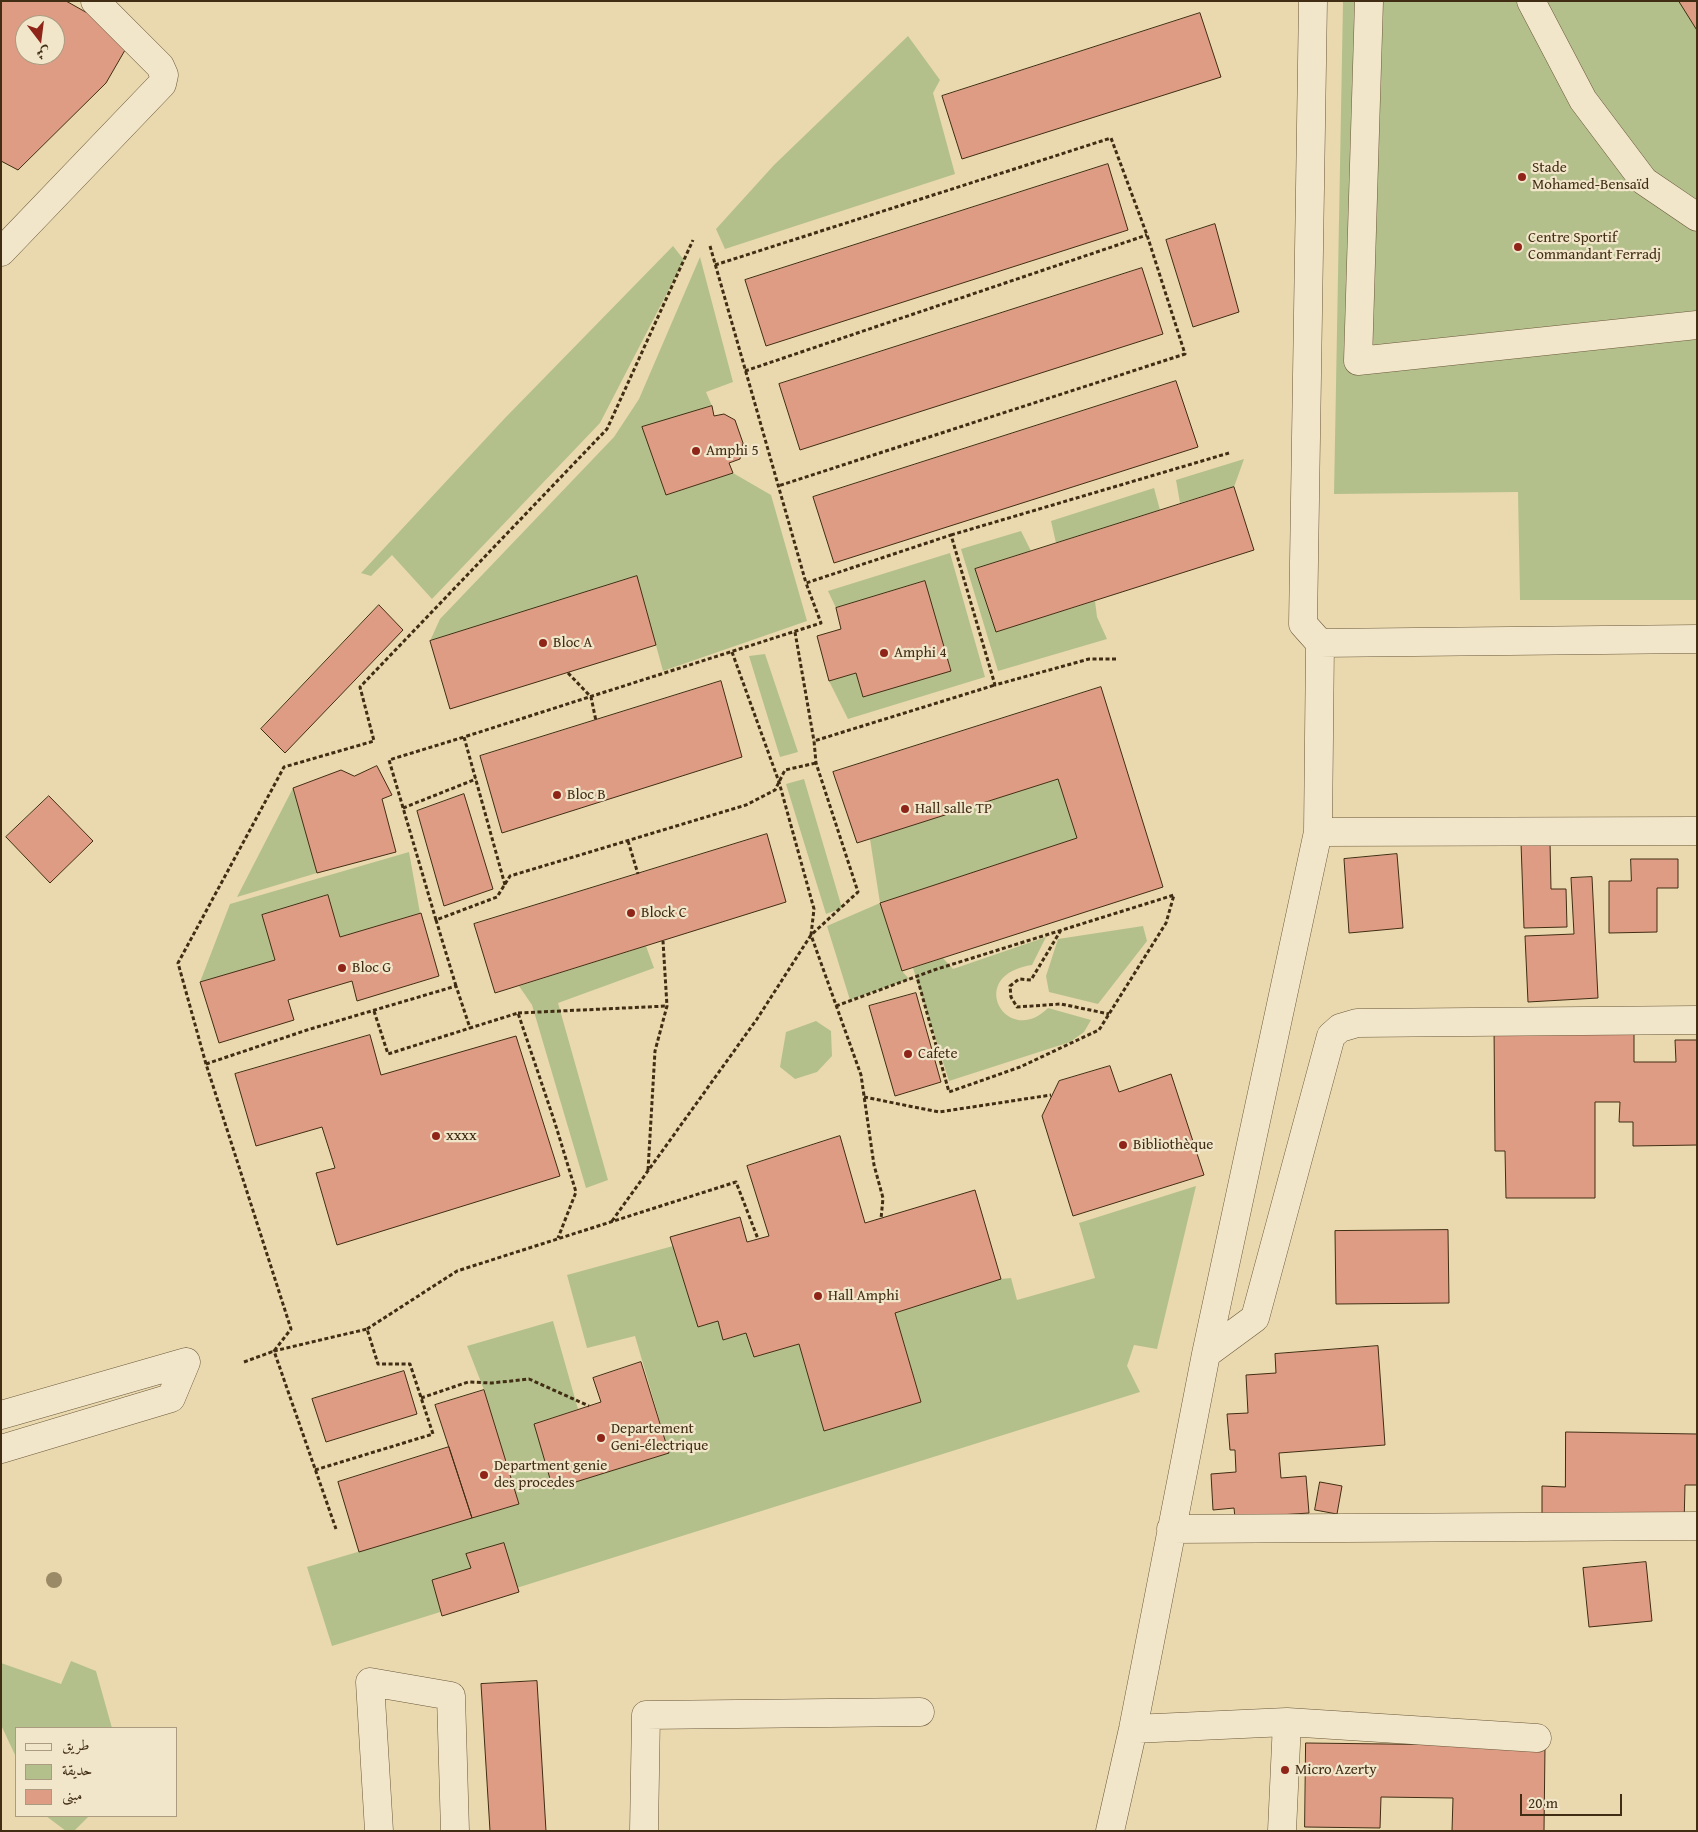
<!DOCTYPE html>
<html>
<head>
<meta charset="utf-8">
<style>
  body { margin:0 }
  #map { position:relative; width:1698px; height:1832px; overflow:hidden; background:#ead9ae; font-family:"Gentium Book Plus",Amiri,serif }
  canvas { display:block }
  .frame { position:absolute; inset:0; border:2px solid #412d13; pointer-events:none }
  .legend { position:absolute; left:15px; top:1727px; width:162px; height:90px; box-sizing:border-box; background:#f1e6ca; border:1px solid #ab9c81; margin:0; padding:6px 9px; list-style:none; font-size:15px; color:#412d13 }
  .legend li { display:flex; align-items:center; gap:10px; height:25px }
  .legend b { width:25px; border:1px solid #ab9c81 }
  .north { position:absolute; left:15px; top:15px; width:50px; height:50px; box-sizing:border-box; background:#f1e6ca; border:1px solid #ab9c81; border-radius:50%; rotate:165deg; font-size:14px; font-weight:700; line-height:20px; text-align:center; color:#412d13 }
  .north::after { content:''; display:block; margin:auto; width:18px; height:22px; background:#8f2418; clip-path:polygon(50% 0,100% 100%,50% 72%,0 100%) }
  .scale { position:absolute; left:1520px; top:1794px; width:102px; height:22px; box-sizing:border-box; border:2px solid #412d13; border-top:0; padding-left:6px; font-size:15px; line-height:18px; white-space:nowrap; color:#412d13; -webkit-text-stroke:4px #f1e6ca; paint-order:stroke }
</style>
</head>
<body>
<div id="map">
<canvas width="1698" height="1832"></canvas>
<div class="frame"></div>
<ul class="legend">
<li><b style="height:6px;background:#f1e6ca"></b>طريق</li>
<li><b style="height:14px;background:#b4c08c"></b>حديقة</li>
<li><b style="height:14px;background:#de9c84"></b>مبنى</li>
</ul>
<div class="north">ش</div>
<div class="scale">20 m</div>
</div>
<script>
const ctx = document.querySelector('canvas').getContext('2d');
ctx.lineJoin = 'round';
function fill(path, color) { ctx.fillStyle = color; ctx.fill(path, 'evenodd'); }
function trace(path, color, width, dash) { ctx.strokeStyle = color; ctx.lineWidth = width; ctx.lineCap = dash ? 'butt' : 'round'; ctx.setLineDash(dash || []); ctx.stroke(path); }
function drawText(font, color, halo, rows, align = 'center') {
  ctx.font = font + ' "Gentium Book Plus",serif'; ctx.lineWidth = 4.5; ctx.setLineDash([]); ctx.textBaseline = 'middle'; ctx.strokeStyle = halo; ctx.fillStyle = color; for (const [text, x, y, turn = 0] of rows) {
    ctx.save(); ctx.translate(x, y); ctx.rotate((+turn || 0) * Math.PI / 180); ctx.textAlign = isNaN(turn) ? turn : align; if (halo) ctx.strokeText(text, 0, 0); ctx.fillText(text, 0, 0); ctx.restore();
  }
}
fill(new Path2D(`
  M1343,1H1697V600H1520L1518,492L1334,494Z
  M908,36L940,80L933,93L955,174L725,249L716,229L774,165Z
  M673,246L684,260L600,423L432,599L392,555L371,576L361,573L505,418Z
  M700,257L733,382L706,392L712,406L643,428L666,495L733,473L771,495L807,621L663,671L637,576L430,641L440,619L614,437L639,399Z
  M1244,459L1234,487L1180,503L1176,480Z
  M1154,488L1160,510L1056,543L1051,521Z
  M1021,531L1031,551L975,569L996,632L1095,601L1097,617L1107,639L998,671L961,549Z
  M950,553L985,677L848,719L829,681L856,673L863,697L951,670L924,581L836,608L828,591Z
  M765,654L798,752L780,757L749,656Z
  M804,779L842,908L826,914L786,784Z
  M1058,779L1077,838L880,903L902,971L909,979L850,1000L827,926L880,903L870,839Z
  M293,788L317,873L237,897Z
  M409,852L420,913L340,937L327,895L262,915L275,960L200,982L230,904Z
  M1143,926L1147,941L1098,1004L1049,992L1046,976L1058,939Z
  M1046,937L1032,965C964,975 1007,1049 1048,1008L1091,1020L1084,1032L1070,1042L949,1081L913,968L943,958L953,969Z
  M646,946L654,968L558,1003L608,1180L586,1188L532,1005L519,986Z
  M816,1021L831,1031L832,1056L817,1072L795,1079L780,1067L786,1032Z
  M1196,1186L1157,1349L1134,1345L1127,1366L1140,1392L332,1646L307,1567L519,1504L484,1390L467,1346L553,1321L578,1409L534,1424L553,1488L669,1453L635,1336L587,1348L567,1275L673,1246L698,1327L718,1321L724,1340L746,1333L754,1357L799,1344L824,1431L921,1402L895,1313L1001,1279L1011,1278L1017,1300L1095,1278L1079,1223Z
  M71,1661L96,1671L112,1728H16V1757L1,1725V1663L61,1684Z
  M46,1816H89L74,1831H66Z`), '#b4c08c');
const building = new Path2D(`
  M1,1H66L132,38L106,83L18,170L1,161ZM25,25H55V55H25Z
  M1679,1H1697V30Z
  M1200,13L1221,77L962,159L942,96Z
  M1108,164L1128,230L766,346L745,280Z
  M1215,224L1239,312L1193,327L1166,240Z
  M1142,268L1163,334L800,450L779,384Z
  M1176,381L1198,447L834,563L813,497Z
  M712,406L714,416L724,414L735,420L743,443L740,459L729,463L733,473L666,495L642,427Z
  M1234,487L1254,550L996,632L975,569Z
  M637,576L656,645L450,709L430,641Z
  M925,581L951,671L863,697L856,673L829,681L817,636L841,629L836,608Z
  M379,605L403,630L285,753L261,729Z
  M721,681L742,757L502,833L480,756Z
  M1101,687L1163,887L902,971L880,903L1077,838L1058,779L857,843L833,772Z
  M377,766L392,795L382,799L396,852L317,873L293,788L341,770L354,776Z
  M464,794L493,889L444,906L417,811Z
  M49,796L93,841L50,883L6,837Z
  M767,834L786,902L495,993L474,924Z
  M1550,842L1551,889H1566L1567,927L1524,928L1521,843Z
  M1397,854L1403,928L1349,933L1344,859Z
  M1631,859H1678V888H1657V932L1609,933V881H1631Z
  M1592,877L1598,998L1528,1002L1525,936L1574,934L1571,878Z
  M328,895L340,937L421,913L439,976L357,1001L352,981L288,1000L294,1020L219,1043L200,982L275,960L262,915Z
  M916,993L941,1082L895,1096L869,1006Z
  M1634,1023V1062H1676L1675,1040H1697V1145L1633,1146V1122H1619L1620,1102H1595V1198H1506L1505,1151H1495L1494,1024Z
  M370,1035L381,1075L516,1036L560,1176L337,1245L316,1173L335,1168L322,1127L256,1146L235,1074Z
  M1110,1066L1119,1092L1171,1074L1204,1175L1073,1216L1042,1116L1059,1081Z
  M840,1136L865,1223L975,1190L1001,1279L895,1313L921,1402L824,1431L799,1344L754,1357L746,1333L723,1340L718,1321L698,1327L670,1237L740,1217L747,1242L769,1236L747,1166Z
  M1448,1230L1449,1303L1336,1304L1335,1231Z
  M1378,1346L1385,1445L1279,1453L1281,1478L1306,1476L1309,1513L1235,1518L1234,1508L1213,1510L1211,1474L1236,1472L1235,1450H1230L1227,1414L1248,1413L1246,1375L1276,1373L1275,1354Z
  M641,1362L669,1453L553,1489L534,1424L601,1402L593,1378Z
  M404,1371L417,1414L326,1442L312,1399Z
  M484,1390L519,1504L472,1518L435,1405Z
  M1566,1432L1697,1434V1485H1685L1684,1526L1542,1522V1486L1565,1487Z
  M449,1447L472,1518L359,1552L338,1482Z
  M1320,1482L1342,1486L1337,1514L1315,1510Z
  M504,1543L519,1592L442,1616L432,1580L471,1568L466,1554Z
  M1646,1562L1652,1621L1589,1627L1583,1568Z
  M537,1681L546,1831H490L481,1684Z
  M1306,1743L1545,1746L1544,1831H1452L1453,1798L1381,1797L1380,1828L1305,1827Z`);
fill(building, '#de9c84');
trace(building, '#412d13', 1);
const minor = new Path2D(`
  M1369,1L1358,361L1697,325
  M1531,1L1583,100L1644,181L1697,217
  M1,252L162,84L164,75L160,66L95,1
  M1320,643L1697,639
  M1318,832L1697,831
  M1206,1354L1255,1318L1331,1036L1340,1028L1357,1023L1697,1020
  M1,1415L186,1362
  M1,1449L171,1398L186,1362
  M1171,1529L1697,1526
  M1133,1729L1287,1722L1537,1738
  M379,1831L370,1682L451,1696L455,1831
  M644,1831L646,1715L920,1712
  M1110,1831L1133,1729L1206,1354L1318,832L1320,643L1303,624L1313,1
  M1282,1831L1287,1722`);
trace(minor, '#6b583a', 29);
trace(new Path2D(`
  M710,246L806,583L951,535L995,685L1089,659H1117
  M715,265L1111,138L1147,235L1185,354L778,486
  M745,371L1147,235
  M951,535L1229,453
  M795,632L814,741
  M732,652L779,782L814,909L811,935L861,1075L874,1165L883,1198L881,1219
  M568,673L591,697L596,721
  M403,808L476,779
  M628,841L638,874
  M505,885L464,737L821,623L806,583
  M436,920L389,760L464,737
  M1061,930L1031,980L1019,979L1010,986L1011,997L1017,1007L1061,1004L1109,1014
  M456,986L436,920L497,897L510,876L746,805L775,790L785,770L816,763
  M836,1006L934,970L1174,895L1166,923L1099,1030L1020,1067L949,1092L917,977
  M374,1011L388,1054L470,1028
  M518,1013L667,1006
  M206,1064L178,963L284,767L374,741L360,687L607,429L693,240
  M864,1097L939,1112L1051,1095
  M648,1170L655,1051L667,1006L663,941
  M612,1221L757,1019L811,935L858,892L816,763L814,741L995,685
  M367,1329L457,1271L736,1182L758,1239
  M244,1362L274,1351L291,1329L206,1064L307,1030L456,986L470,1028L518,1013L555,1123L576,1192L558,1238
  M421,1398L468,1382L492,1383L529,1379L589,1406
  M315,1470L433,1434L410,1364H378L367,1329L274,1351L336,1529`), '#412d13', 3, [4, 2.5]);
trace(minor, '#f1e6ca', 28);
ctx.fillStyle = '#9a8a66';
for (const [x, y] of [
  [54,1580]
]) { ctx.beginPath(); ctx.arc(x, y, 8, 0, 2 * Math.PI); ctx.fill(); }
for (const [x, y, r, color] of [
  [1522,177,5,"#8f2418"],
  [1518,247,5,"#8f2418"],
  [696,451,5,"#8f2418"],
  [543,643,5,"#8f2418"],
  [884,653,5,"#8f2418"],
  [557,795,5,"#8f2418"],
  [905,809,5,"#8f2418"],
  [631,913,5,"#8f2418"],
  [342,968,5,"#8f2418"],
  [908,1054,5,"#8f2418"],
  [436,1136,5,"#8f2418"],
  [1123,1145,5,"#8f2418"],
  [818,1296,5,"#8f2418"],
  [601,1438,5,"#8f2418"],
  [484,1475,5,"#8f2418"],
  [1285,1770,5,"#8f2418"]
]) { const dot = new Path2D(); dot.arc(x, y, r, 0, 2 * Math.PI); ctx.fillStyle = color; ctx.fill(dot); trace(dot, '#f1e6ca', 2); }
drawText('15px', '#412d13', '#f1e6ca', [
  ["Stade",1532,168],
  ["Mohamed-Bensaïd",1532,185],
  ["Centre Sportif",1528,238],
  ["Commandant Ferradj",1528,255],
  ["Amphi 5",706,451],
  ["Bloc A",553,643],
  ["Amphi 4",894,653],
  ["Bloc B",567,795],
  ["Hall salle TP",915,809],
  ["Block C",641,913],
  ["Bloc G",352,968],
  ["Cafete",918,1054],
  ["xxxx",446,1136],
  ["Bibliothèque",1133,1145],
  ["Hall Amphi",828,1296],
  ["Departement",611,1429],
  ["Geni-électrique",611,1446],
  ["Department genie",494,1466],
  ["des procedes",494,1483],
  ["Micro Azerty",1295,1770]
], 'left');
</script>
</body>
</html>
